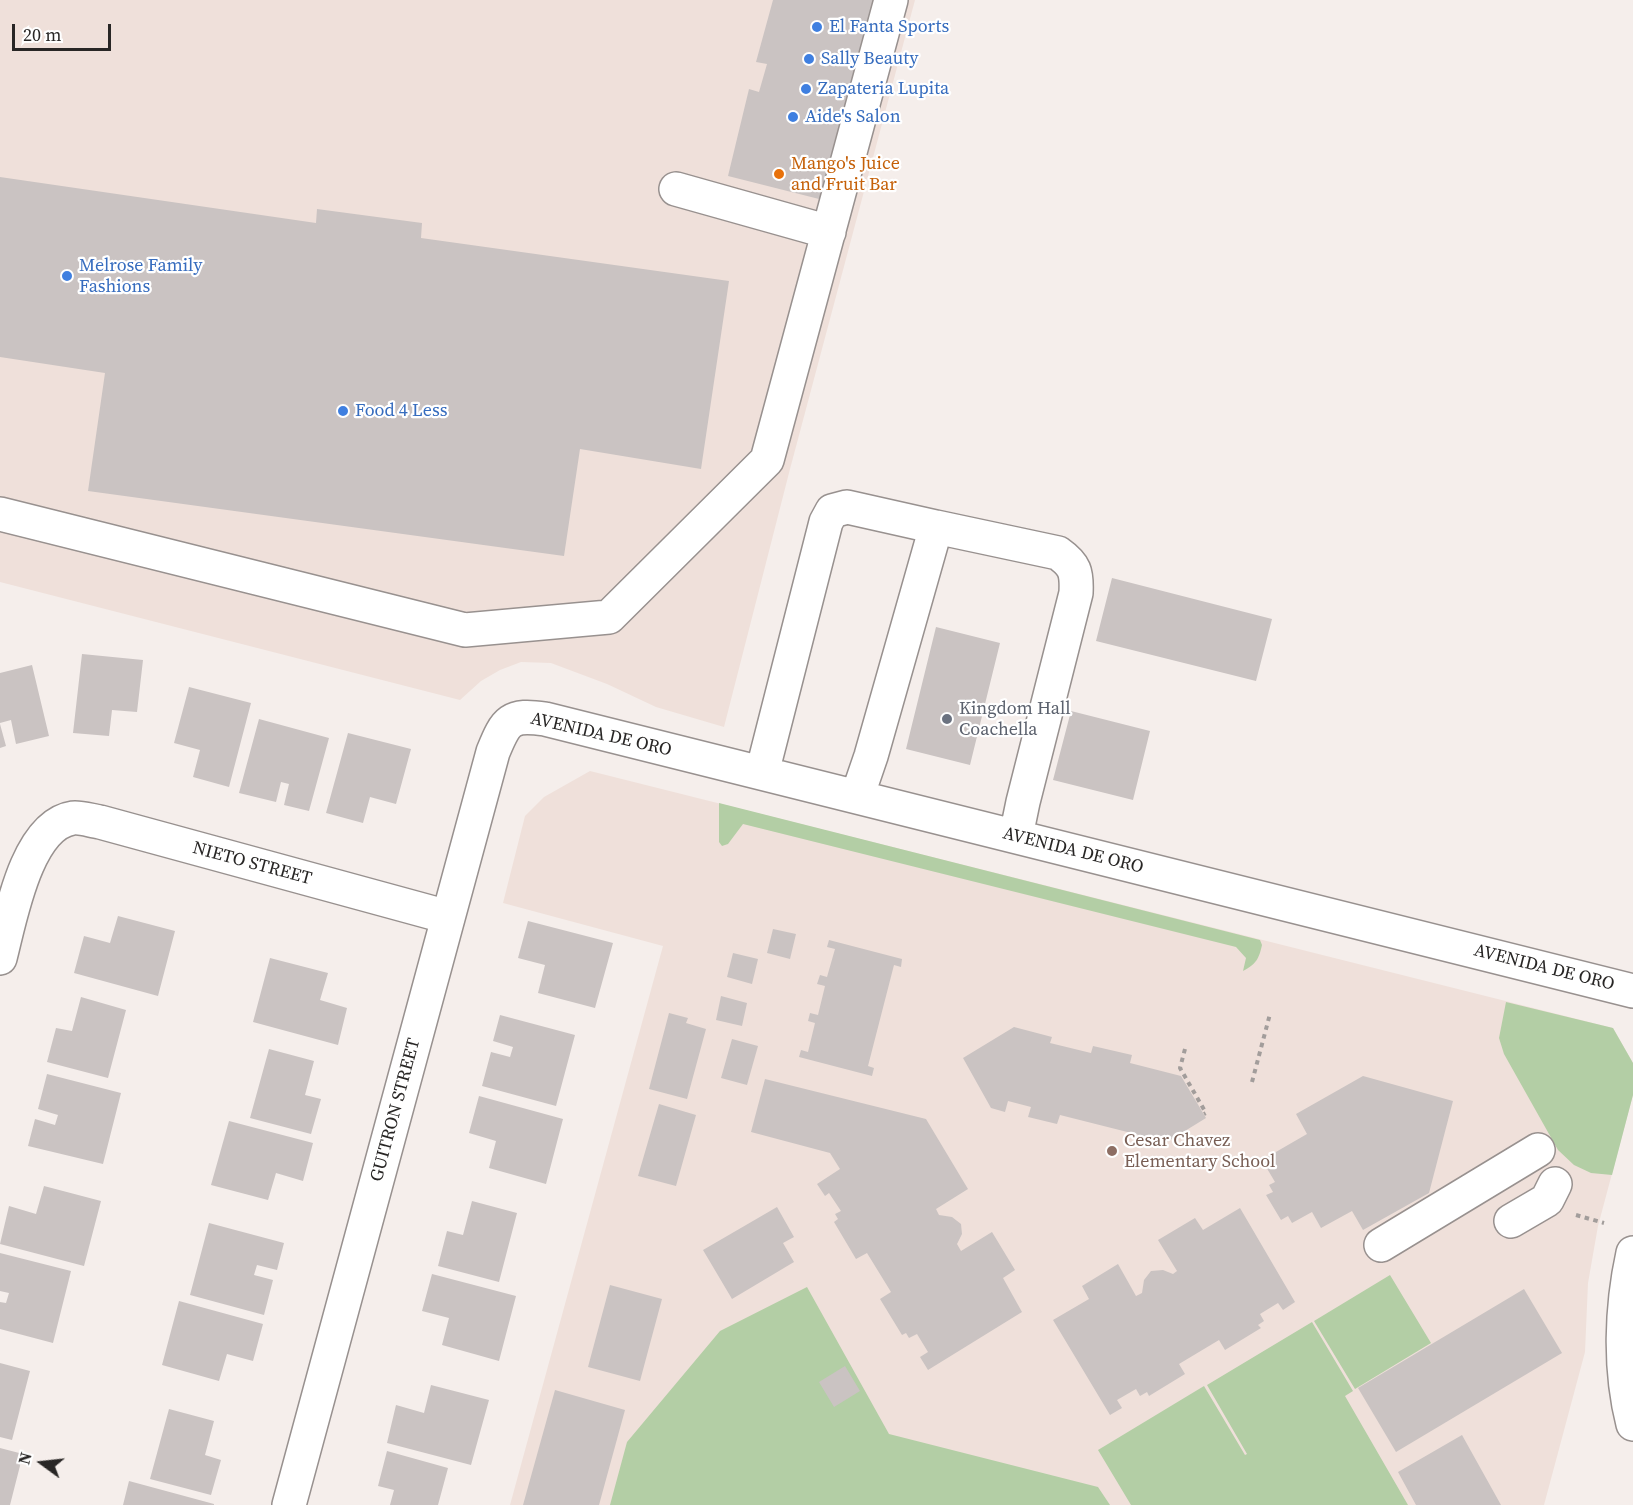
<!DOCTYPE html>
<html>
<head>
<meta charset="utf-8">
<style>
  body { margin:0 }
  #map { position:relative; width:1633px; height:1505px; overflow:hidden; background:#f5eeeb; font-family:"Source Serif 4",serif }
  canvas { display:block }
  .north { position:absolute; left:12px; top:1433px; width:60px; height:60px; -webkit-text-stroke:4px #fff; paint-order:stroke; rotate:285deg; font-size:16px; font-weight:700; line-height:24px; text-align:center; color:#282625 }
  .north::after { content:''; display:block; margin:auto; width:21px; height:27px; background:#282625; clip-path:polygon(50% 0,100% 100%,50% 72%,0 100%) }
  .scale { position:absolute; left:12px; top:24px; width:99px; height:27px; box-sizing:border-box; border:3px solid #282625; border-top:0; padding-left:8px; font-size:18px; line-height:21px; white-space:nowrap; color:#282625; -webkit-text-stroke:4px #fff; paint-order:stroke }
</style>
</head>
<body>
<div id="map">
<canvas width="1633" height="1505"></canvas>
<div class="north">N</div>
<div class="scale">20 m</div>
</div>
<script>
const ctx = document.querySelector('canvas').getContext('2d');
ctx.lineJoin = 'round';
function fill(path, color) { ctx.fillStyle = color; ctx.fill(path, 'evenodd'); }
function trace(path, color, width, dash) { ctx.strokeStyle = color; ctx.lineWidth = width; ctx.lineCap = dash ? 'butt' : 'round'; ctx.setLineDash(dash || []); ctx.stroke(path); }
function drawText(font, color, halo, rows, align = 'center') {
  ctx.font = font + ' "Source Serif 4",serif'; ctx.lineWidth = 4.5; ctx.setLineDash([]); ctx.textBaseline = 'middle'; ctx.strokeStyle = halo; ctx.fillStyle = color; for (const [text, x, y, turn = 0] of rows) {
    ctx.save(); ctx.translate(x, y); ctx.rotate((+turn || 0) * Math.PI / 180); ctx.textAlign = isNaN(turn) ? turn : align; if (halo) ctx.strokeText(text, 0, 0); ctx.fillText(text, 0, 0); ctx.restore();
  }
}
fill(new Path2D(`
  M0,0H915L790,469L724,727L656,707L607,684L551,663L521,662L500,670L481,681L460,700L0,582Z
  M590,771L1613,1028L1633,1063V1095L1598,1226L1588,1283L1585,1352L1544,1505H510L663,946L503,903L525,816L544,797Z`), '#efe0da');
fill(new Path2D(`
  M719,803L1260,940L1262,945C1259,959 1256,964 1243,971L1246,958L1236,947L743,824L728,844L722,846L719,842Z
  M1506,1002L1613,1028L1633,1063V1095L1612,1175L1591,1173L1574,1165L1558,1150L1504,1054L1499,1038Z
  M1390,1275L1431,1343L1355,1389L1314,1321Z
  M807,1287L889,1434L1098,1487L1110,1505H610L627,1442L720,1331Z
  M1312,1322L1353,1391L1345,1396L1408,1505H1131L1098,1450L1204,1386L1245,1455L1247,1454L1207,1385Z`), '#b3cea5');
fill(new Path2D(`
  M773,0H876L823,200L728,176L749,89L759,92L767,64L756,62Z
  M0,177L316,223L317,209L422,223L421,238L729,281L701,469L580,449L564,556L88,491L105,373L0,357Z
  M1112,578L1272,619L1256,681L1096,641Z
  M936,627L1000,643L970,765L906,749Z
  M82,654L143,660L137,712L112,710L109,736L73,733Z
  M32,665L49,736L16,744L11,720L0,723V673Z
  M189,687L251,703L229,787L193,777L200,750L174,743Z
  M1071,711L1150,731L1133,800L1053,780Z
  M259,719L329,738L309,811L284,805L289,784L281,782L276,802L239,793Z
  M0,724L6,746L0,748Z
  M348,733L411,749L396,804L370,797L363,823L326,813Z
  M118,916L175,931L158,996L74,973L84,936L110,943Z
  M528,921L613,943L595,1008L538,993L545,965L518,958Z
  M773,929L796,934L790,959L767,953Z
  M829,940L902,959L901,967L894,965L868,1066L874,1068L872,1076L799,1057L801,1050L808,1052L815,1023L808,1021L810,1013L818,1015L825,986L817,984L820,975L827,977L835,949L827,947Z
  M733,953L758,959L752,984L727,977Z
  M270,958L328,973L320,1000L347,1008L338,1045L253,1022Z
  M721,996L747,1003L742,1026L716,1020Z
  M81,997L126,1010L108,1078L47,1062L56,1028L72,1031Z
  M669,1013L688,1018L686,1023L706,1029L687,1099L649,1089Z
  M500,1015L575,1035L556,1106L482,1086L491,1052L510,1057L513,1047L493,1041Z
  M1014,1027L1052,1037L1050,1043L1091,1053L1093,1046L1132,1055L1130,1063L1181,1076L1206,1118L1167,1142L1060,1115L1057,1124L1028,1117L1031,1107L1008,1101L1005,1112L991,1108L963,1058Z
  M732,1039L758,1046L747,1085L721,1078Z
  M269,1049L314,1061L305,1095L321,1099L311,1134L250,1118Z
  M47,1074L121,1093L103,1164L28,1146L35,1119L55,1125L58,1115L38,1109Z
  M1363,1076L1453,1101L1429,1193L1363,1230L1352,1211L1321,1228L1312,1212L1292,1223L1288,1216L1281,1220L1266,1195L1273,1192L1269,1185L1275,1182L1262,1160L1307,1134L1296,1114Z
  M765,1079L926,1119L968,1189L936,1209L939,1215L952,1217L961,1224L962,1234L957,1244L961,1251L992,1232L1015,1270L1003,1278L1022,1312L928,1370L920,1357L928,1352L917,1334L909,1338L906,1333L902,1335L880,1299L891,1292L867,1253L856,1259L834,1222L838,1219L835,1214L841,1211L829,1193L825,1196L817,1184L840,1169L830,1153L751,1132Z
  M479,1096L563,1119L546,1184L489,1168L496,1141L469,1133Z
  M659,1104L696,1115L676,1186L638,1176Z
  M229,1121L313,1143L303,1181L276,1173L268,1200L211,1185Z
  M44,1186L101,1201L84,1266L0,1244L9,1206L36,1214Z
  M472,1201L517,1213L499,1282L438,1266L447,1231L463,1235Z
  M777,1207L794,1237L783,1243L794,1262L732,1299L703,1250Z
  M1240,1208L1295,1302L1283,1310L1278,1303L1260,1314L1264,1321L1258,1325L1261,1328L1225,1350L1219,1340L1179,1364L1185,1374L1149,1396L1147,1392L1140,1396L1136,1389L1117,1400L1122,1408L1110,1415L1053,1320L1089,1299L1082,1286L1118,1264L1136,1296L1142,1293L1144,1280L1151,1271L1163,1270L1173,1274L1177,1271L1158,1240L1195,1218L1203,1230Z
  M209,1223L284,1243L277,1270L257,1265L254,1275L273,1280L264,1315L190,1295Z
  M0,1253L71,1271L53,1343L0,1329V1302L6,1303L9,1293L0,1291Z
  M432,1274L516,1296L499,1361L442,1345L449,1318L422,1311Z
  M610,1285L662,1299L640,1381L588,1367Z
  M1524,1289L1562,1353L1396,1452L1358,1388Z
  M179,1301L263,1324L253,1361L227,1354L219,1381L162,1365Z
  M0,1363L30,1371L12,1440L0,1437Z
  M845,1366L860,1391L834,1407L819,1382Z
  M431,1385L489,1400L471,1465L387,1443L396,1405L424,1413Z
  M555,1390L625,1410L599,1505H523Z
  M169,1409L214,1421L205,1455L221,1460L211,1495L150,1479Z
  M1462,1435L1501,1505H1416L1398,1472Z
  M0,1448L23,1454L10,1505H0Z
  M387,1451L448,1468L438,1505H390L394,1490L378,1486Z
  M129,1481L214,1504V1505H123Z`), '#cac3c2');
const minor = new Path2D(`
  M676,189L829,232
  M0,514L465,630L609,617L767,460L891,0
  M936,527L1058,553C1075,565 1077,572 1076,593L1023,802L1016,836
  M762,773L826,522L832,511L847,507L936,527L871,756L857,797
  M0,958C10,920 26,825 73,818C81,817 92,821 100,822L448,917
  M1511,1221L1547,1200L1555,1184
  M1381,1245L1538,1150
  M1633,1253C1621,1308 1619,1369 1633,1424
  M289,1505L493,752C506,720 510,714 545,719L1633,991`);
trace(minor, '#98918f', 36);
trace(new Path2D(`
  M1185,1049L1180,1068L1206,1113L1204,1114
  M1252,1082L1270,1014
  M1576,1215L1604,1223`), '#a29d9b', 4, [4.5, 4.5]);
trace(minor, '#fff', 33);
for (const [x, y, r, color] of [
  [817,27,6,"#3f7fe0"],
  [809,59,6,"#3f7fe0"],
  [806,89,6,"#3f7fe0"],
  [793,117,6,"#3f7fe0"],
  [779,174,6,"#e8710a"],
  [67,276,6,"#3f7fe0"],
  [343,411,6,"#3f7fe0"],
  [947,719,6,"#6b7280"],
  [1112,1151,6,"#8d6e63"]
]) { const dot = new Path2D(); dot.arc(x, y, r, 0, 2 * Math.PI); ctx.fillStyle = color; ctx.fill(dot); trace(dot, '#fff', 2); }
drawText('18px', '#366cbe', '#fff', [
  ["El Fanta Sports",829,27],
  ["Sally Beauty",821,59],
  ["Zapateria Lupita",818,89],
  ["Aide's Salon",805,117],
  ["Melrose Family",79,266],
  ["Fashions",79,287],
  ["Food 4 Less",355,411]
], 'left');
drawText('18px', '#c56008', '#fff', [
  ["Mango's Juice",791,164],
  ["and Fruit Bar",791,185]
], 'left');
drawText('18px', '#5b616d', '#fff', [
  ["Kingdom Hall",959,709],
  ["Coachella",959,730]
], 'left');
drawText('18px', '#282625', '#fff', [
  ["AVENIDA DE ORO",601,735,13],
  ["AVENIDA DE ORO",1073,851,14],
  ["NIETO STREET",252,864,15],
  ["AVENIDA DE ORO",1544,968,14],
  ["GUITRON STREET",396,1110,-75]
]);
drawText('18px', '#785e54', '#fff', [
  ["Cesar Chavez",1124,1141],
  ["Elementary School",1124,1162]
], 'left');
</script>
</body>
</html>
